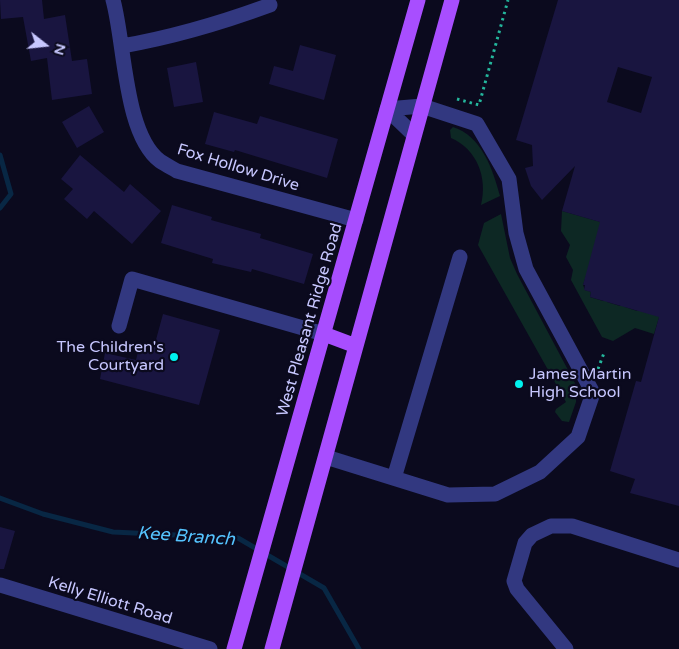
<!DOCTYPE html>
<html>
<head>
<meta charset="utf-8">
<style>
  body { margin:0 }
  #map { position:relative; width:679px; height:649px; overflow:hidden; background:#0b0a1e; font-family:"Varela Round",sans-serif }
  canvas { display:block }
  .north { position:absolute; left:20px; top:20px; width:50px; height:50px; -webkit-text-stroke:4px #0b0a1e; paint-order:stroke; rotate:106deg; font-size:14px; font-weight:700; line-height:20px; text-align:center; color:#c7c7ff }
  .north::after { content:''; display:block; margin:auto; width:18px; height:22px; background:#c7c7ff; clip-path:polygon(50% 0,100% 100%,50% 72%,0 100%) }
</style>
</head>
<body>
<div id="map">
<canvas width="679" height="649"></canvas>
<div class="north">N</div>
</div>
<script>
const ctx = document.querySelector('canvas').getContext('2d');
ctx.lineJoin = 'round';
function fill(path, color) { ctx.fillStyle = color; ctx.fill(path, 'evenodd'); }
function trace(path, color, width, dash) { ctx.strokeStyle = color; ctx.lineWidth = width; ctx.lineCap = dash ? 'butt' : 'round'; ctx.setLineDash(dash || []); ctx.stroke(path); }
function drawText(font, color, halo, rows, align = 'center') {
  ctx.font = font + ' "Varela Round",sans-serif'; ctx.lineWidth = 4.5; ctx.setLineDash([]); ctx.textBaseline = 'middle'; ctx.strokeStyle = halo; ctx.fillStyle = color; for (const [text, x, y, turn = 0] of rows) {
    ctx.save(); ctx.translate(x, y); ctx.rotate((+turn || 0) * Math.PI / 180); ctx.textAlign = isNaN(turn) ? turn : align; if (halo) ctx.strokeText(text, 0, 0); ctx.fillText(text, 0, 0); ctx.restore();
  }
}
fill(new Path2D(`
  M453,127C482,136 493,170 500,196L481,205C488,178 477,149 451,138L450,130Z
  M562,211L604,223L583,285L585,290L591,292L590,297L603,301L608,298L607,302L620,306L626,302L625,307L637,311L673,272L654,334L635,328L613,341L602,337L571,280L573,270L566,257L570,245L561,231Z
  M501,214L510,258L517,274L576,385V402L569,422L562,421L555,412L556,409L566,402L478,245L484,223Z`), '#0d2824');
trace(new Path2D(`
  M0,155L11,194L0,208
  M0,498L43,514L113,532L238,538L324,588L359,649`), '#082744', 5);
fill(new Path2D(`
  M0,0H42L44,19L65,15L72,61L87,59L92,94L52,100L47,58L31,61L23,17L1,19Z
  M558,0H679V506L630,493L635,479L610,471L636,381L641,382L659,317L590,297L591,292L584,290L585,285H583L600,222L562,211L575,166L542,200L531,186L525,168L533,166L532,145L516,140ZM618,67L652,77L641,113L607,102Z
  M300,45L336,55L324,100L269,84L274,66L293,71Z
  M196,62L203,102L174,107L167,68Z
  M89,106L104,132L77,148L62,122Z
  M214,112L257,124L260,116L338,139L327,178L235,150L234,152L205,144Z
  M80,155L124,192L130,184L161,211L132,244L94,211L87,219L64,199L73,189L61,179Z
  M172,205L212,217L211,220L261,234L260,238L313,254L304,284L252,269L251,272L212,263L213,259L161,243Z
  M163,314L220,330L199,405L100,379L105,353L136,360L140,344L154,347Z
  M0,527L15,531L4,569H0Z`), '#191540');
trace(new Path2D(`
  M457,99L479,105L508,0
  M598,369L604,353`), '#24b69c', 3, [2.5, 4]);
trace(new Path2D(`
  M113,0C125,43 124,134 160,161C166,165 172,168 177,171L356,220
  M122,46C174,37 221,23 270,5
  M387,109L414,135
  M119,326L132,279L324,334
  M326,457L448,495L495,494L540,472L578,437L593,393L526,269L516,233L509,179L477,124L422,106L387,109
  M394,478L460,257
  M0,585L210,649
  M566,649L517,589L514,581L525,543L532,535L551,526H572L679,560`), '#323880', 15);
trace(new Path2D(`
  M324,334L356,346
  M234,649L418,0
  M272,649L452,0`), '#a84eff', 15);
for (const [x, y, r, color] of [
  [174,357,5,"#00f2ee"],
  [519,384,5,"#00f2ee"]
]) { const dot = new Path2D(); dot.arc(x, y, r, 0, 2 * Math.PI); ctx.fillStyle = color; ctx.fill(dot); trace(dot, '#0b0a1e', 2); }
drawText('16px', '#c7c7ff', '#0b0a1e', [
  ["Fox Hollow Drive",238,168,17],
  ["West Pleasant Ridge Road",310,320,-74],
  ["Kelly Elliott Road",110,601,17]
]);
drawText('16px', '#c7c7ff', '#0b0a1e', [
  ["The Children's",164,348],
  ["Courtyard",164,366],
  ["James Martin",529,375,"left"],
  ["High School",529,393,"left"]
], 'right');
drawText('italic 18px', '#55c4ff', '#0b0a1e', [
  ["Kee Branch",186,537,4]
]);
</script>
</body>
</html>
